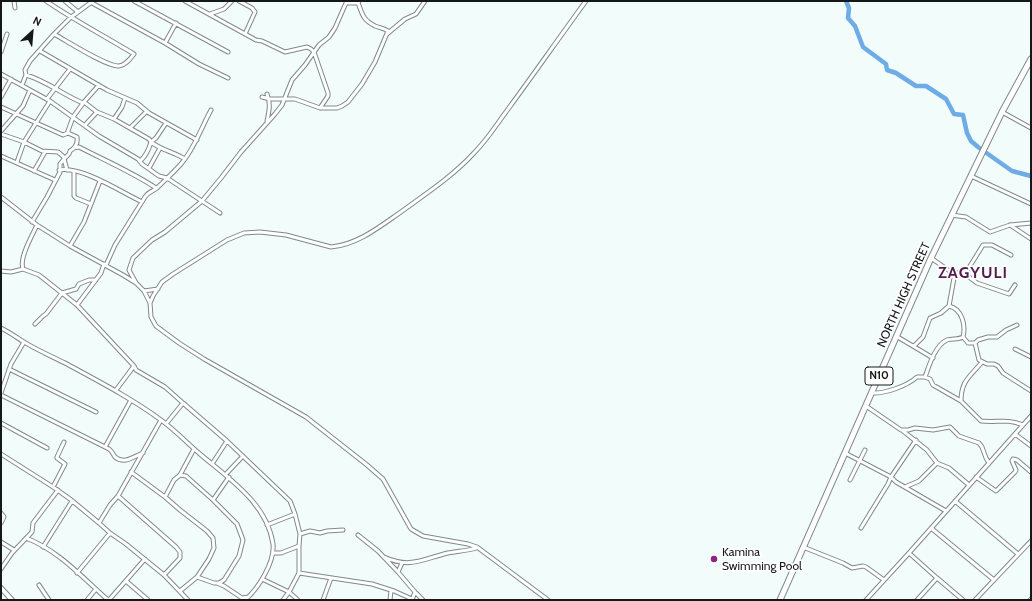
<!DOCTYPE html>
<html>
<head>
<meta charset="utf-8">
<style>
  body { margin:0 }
  #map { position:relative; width:1032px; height:601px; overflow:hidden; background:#f1fcfb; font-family:Cabin,sans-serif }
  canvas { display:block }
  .frame { position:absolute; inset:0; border:2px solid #151818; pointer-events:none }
  .north { position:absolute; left:12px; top:12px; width:40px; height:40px; -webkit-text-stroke:3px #fff; paint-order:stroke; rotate:26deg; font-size:11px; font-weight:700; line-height:16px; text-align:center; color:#151818 }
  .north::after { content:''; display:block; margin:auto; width:14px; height:18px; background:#151818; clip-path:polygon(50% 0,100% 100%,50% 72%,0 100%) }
</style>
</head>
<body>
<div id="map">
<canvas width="1032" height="601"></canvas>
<div class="frame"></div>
<div class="north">N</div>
</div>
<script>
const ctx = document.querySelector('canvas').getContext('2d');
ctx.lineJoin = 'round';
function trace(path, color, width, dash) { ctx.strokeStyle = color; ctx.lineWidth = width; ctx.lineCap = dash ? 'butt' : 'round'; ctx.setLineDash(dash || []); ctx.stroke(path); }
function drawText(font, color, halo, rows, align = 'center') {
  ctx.font = font + ' Cabin,sans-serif'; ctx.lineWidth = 3.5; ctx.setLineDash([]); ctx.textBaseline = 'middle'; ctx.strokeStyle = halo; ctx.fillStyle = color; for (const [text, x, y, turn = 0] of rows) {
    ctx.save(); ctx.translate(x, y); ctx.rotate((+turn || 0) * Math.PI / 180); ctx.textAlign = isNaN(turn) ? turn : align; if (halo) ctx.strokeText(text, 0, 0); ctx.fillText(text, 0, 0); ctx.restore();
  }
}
trace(new Path2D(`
  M846,1L849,8L848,18L855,26L863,47L886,64L887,70L896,73L916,86H926L946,99L954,114L963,115L967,133L971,141L978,147L1012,171L1031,176`), '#6eace6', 4.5);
const street = new Path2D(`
  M14,1L15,8
  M46,1C74,20 104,36 134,54C130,59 126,65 119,66C107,67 67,41 54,34
  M65,1L78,12
  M134,1L228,52
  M185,1L256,40L262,41L285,52L307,47L311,49L314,52L328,93V96L320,108
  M239,1L252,8L255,12L245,34
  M92,3L165,43L199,64L228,78
  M210,14L224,9L232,1
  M387,34L405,19L416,14L425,1
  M165,43L176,23
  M40,51L107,90L137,103L149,113L197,140
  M1,52L7,34
  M1,74L50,101L99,136L138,159L142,164L159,176L167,178L220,213
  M26,75C47,81 63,95 83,103
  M22,85L26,75L25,70L30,61L54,34L70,18L93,1
  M1,97L11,79
  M262,97L270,99H295L320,108H337L342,106L348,102L362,84L375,62L388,31C384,28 380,28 375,26C362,19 363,15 358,3
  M47,99L70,69
  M84,102L99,85
  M1,107L63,135L68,133
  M1002,112L1031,128
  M114,119L122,107L125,98
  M267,121C269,112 271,103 267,94
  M166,123L156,138L151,142C161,150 174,152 185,159
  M85,125L97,112
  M130,128L146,112
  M1,131L23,106L30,90
  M1,134L24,142L42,151L58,152L65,158L64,159L67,170
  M74,148L79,147C106,161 132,172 156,188
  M1,156L55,180
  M65,158L69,154L70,151C75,148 78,143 77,137L68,133V131L73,117L84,102L97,112L114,119L149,139L151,142C149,149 145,157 140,161
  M17,162L24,142L50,101
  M149,168L160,148
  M59,170C82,166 121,192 142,202
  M34,171L45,152
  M74,171V196L76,198L91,204
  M971,176L1031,204
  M1,197L37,225L70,246L123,275L136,283L144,291L150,303
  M951,215L966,217L990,232L1010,225L1031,223
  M32,222L47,197L60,172V164L64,159
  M1010,225L1031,239
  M70,246L84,222L100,181
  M106,265L115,245L145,197C148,192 153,191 157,188C165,180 173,173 181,164C195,148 201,128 211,110
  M23,269C19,258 32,236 37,225
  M1,271L11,272L23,269L39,275L77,305L134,366L116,390
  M951,272L965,274L977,283L1009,294L1015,285
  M965,274L983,245H992L1011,255
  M136,283L129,270L133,258L152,240L165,232L202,201L221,178L241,152L275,114L282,105L292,80L305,65L319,45L329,37L335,28L346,3H358L359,1
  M144,291L158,289
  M77,305L101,273L104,264
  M35,324L43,316L46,314L62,293L76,289L79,284L89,280H96
  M1,328C9,332 16,337 24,342C37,350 51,356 65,363C98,381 131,398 161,420C175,430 187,443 200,454C229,479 267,503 273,544C275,562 258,589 245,600
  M896,336L933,358
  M963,337L968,343H975L978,340L988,337H997L1006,330L1017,325
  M975,343L979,360L987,364H994L998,366L1003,373L1031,391
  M914,346L923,337L930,318L941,313L949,306
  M1015,349L1031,357
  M134,366L136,370L165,387L183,403
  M9,369L96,412
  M925,377C929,366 935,345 947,340C952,338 958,340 963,337C966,325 962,309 949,306L954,278L951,272L931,258
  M1,393L11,364L24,342
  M871,393C885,394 907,386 917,377H925L930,379L933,385L961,401L981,421C998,423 1006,418 1023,425
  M1,395L109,449C112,451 113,454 115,457C125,465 134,456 143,453
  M961,401C961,380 971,376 982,362
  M866,406L901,430H908L915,428L933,430L950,427L959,436L979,443L982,447L986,458L989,463
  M1,423L47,448
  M166,424L183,403L227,441L290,501L295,514L267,525
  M903,431L927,450L937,463L949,468L969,485
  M1015,434L1031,446
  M105,447L131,400
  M845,453L891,477L896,482L946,511
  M1,454L53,487L70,499L99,523L110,533L126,544L164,575L188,600
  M212,464L227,441
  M131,472L165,497L180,510L207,531L213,538L214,548L209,559L197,577L180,591
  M226,474L243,456
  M180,475L194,449
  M976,477L996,491L1015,472L1016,470L1012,461L1013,459L1017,460L1031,472
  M850,480L865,450
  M53,487L65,464L57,458V457L64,442
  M905,487L919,481L937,463
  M118,496L176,547L180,552V558L164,575
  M165,497L174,480L180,475L186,476L213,500L237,524L243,540L239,556L224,580L219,583H214L197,577
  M213,500L229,477
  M955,501L1018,554
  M1,513L4,517L1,523
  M295,514L300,534
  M99,523L110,505L118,496L161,420
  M861,528L888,484L891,477L916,440
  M931,528L994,580
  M358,535L378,551L398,572
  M26,538C58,550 83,578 108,600
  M1,542L14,550
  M43,547L72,501
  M803,547L843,563L852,568L863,566L866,567L884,580
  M273,553H281L299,546L300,534L310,531L320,533L327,531L343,530
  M909,553L937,578L917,600
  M384,557C411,569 422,559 448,553C457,551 467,551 476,548
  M402,563L398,572L415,592L412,600
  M1,569L12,553L32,532L33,523L58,490
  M77,573L110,533
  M299,573L372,584L394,591L412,599
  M937,578L963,600
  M262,579L289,592L298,600
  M126,581L148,600
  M217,583L224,586L242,598L248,597
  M39,585L49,600
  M416,593L423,600
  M87,600L96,589
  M109,600L145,559
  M283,600L289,592L299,573V546
  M323,600L331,578
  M390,600L391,591
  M548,600L477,547L468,544L423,536L411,529L383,479L367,465L306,417L204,359L179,343L156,326L151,317L150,303L153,296L162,282L173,274L227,240L244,233L260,232L286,235L331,247C356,245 378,228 398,214C424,195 452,177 474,153C488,139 499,121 511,105C536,71 561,35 586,1
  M866,600L909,553L1031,416
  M975,600L1031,541
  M1030,600L1031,599`);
const secondary = new Path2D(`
  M1,588L12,600`);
const highway = new Path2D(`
  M780,600L931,258L1002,112L1031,59`);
trace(street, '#808988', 5);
trace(secondary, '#808988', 6);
trace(highway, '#808988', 7);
trace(street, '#fff', 3);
trace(secondary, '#fff', 4);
trace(highway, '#fff', 5);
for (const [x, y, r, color] of [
  [714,559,4,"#8f2183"]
]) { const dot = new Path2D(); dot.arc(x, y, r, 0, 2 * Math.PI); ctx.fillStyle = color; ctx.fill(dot); trace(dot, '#fff', 1.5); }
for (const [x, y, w] of [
  [879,376,28]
]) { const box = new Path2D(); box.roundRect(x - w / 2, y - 9, w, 18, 3); ctx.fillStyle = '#fff'; ctx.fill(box); trace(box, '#151818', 1); }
drawText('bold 11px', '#151818', null, [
  ["N10",879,376]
]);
drawText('12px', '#151818', '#fff', [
  ["NORTH HIGH STREET",904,295,-66]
]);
drawText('12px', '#151818', '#fff', [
  ["Kamina",722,552],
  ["Swimming Pool",722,566]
], 'left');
ctx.letterSpacing = '1px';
drawText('bold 16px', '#531e4c', '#fff', [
  ["ZAGYULI",973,273]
]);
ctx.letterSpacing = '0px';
</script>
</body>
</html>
